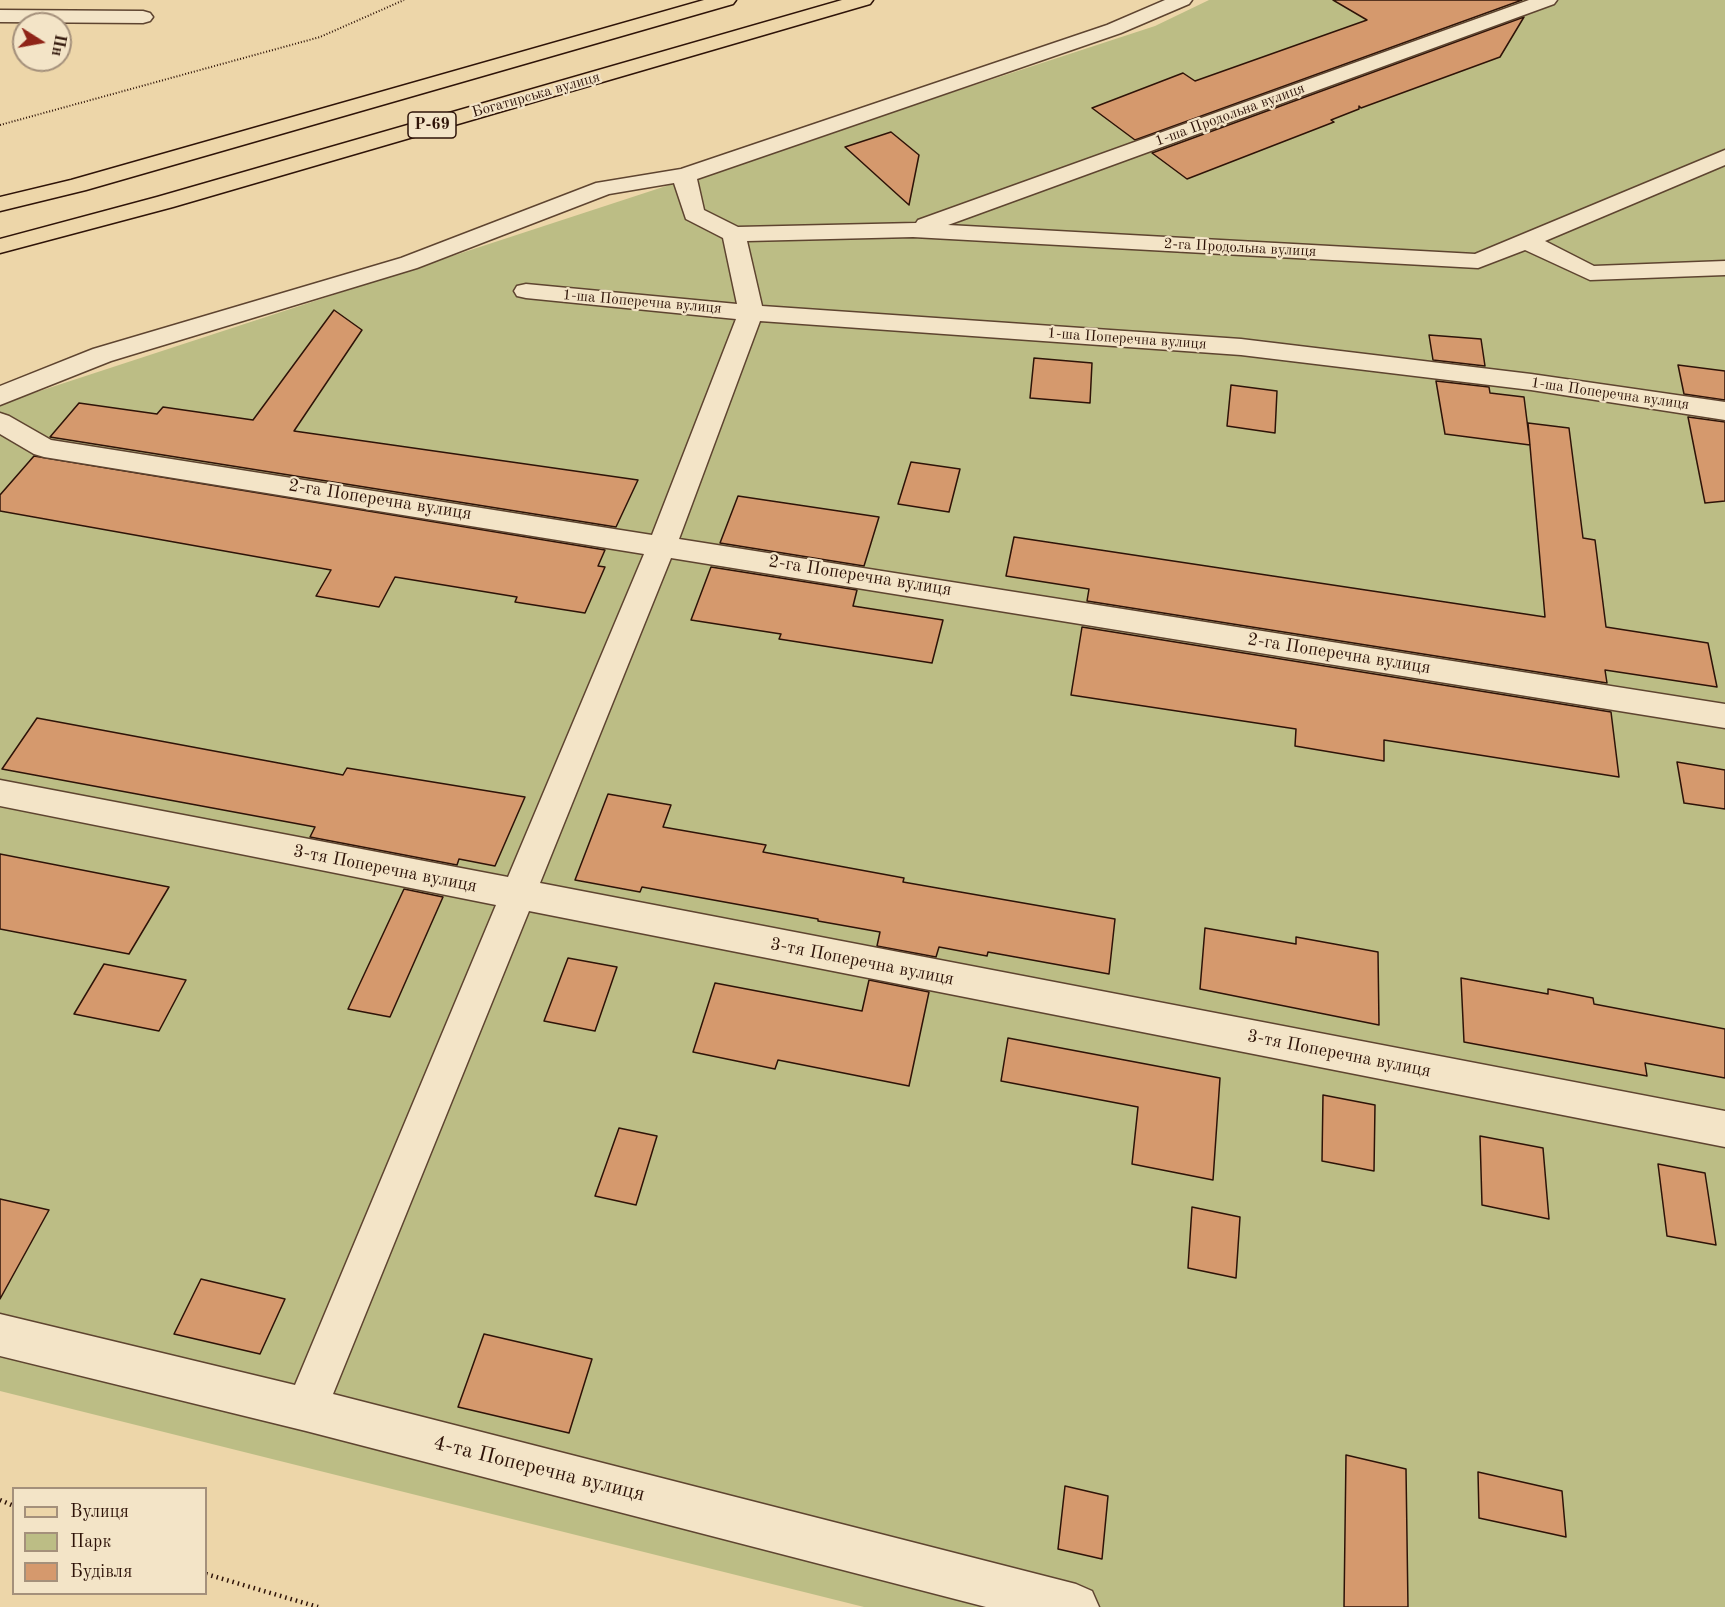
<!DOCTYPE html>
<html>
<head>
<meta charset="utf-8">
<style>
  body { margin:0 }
  #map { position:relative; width:1725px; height:1607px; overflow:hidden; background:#edd6a9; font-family:"Old Standard TT",serif }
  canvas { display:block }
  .legend { position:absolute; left:12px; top:1487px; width:195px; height:108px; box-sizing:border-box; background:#f3e4c7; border:2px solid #a4907b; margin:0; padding:8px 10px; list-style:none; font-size:18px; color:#2e1308 }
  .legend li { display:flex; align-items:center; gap:12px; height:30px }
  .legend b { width:30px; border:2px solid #a4907b }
  .north { position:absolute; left:12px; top:12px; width:60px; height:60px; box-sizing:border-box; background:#f3e4c7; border:2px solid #a4907b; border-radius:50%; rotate:101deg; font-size:16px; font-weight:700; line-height:24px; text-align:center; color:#2e1308 }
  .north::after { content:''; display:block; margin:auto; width:21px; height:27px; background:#8f2418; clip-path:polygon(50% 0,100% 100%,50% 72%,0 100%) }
</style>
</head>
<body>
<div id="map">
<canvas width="1725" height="1607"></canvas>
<ul class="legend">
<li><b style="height:8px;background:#edd6a9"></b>Вулиця</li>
<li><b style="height:16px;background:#bcbd85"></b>Парк</li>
<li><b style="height:16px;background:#d5996d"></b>Будівля</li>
</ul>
<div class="north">Пн</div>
</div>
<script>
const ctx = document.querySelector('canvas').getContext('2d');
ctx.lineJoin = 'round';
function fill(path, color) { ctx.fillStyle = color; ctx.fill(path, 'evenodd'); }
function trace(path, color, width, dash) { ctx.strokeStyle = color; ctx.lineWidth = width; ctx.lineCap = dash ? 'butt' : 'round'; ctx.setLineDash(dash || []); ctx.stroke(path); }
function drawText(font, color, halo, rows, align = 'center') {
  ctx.font = font + ' "Old Standard TT",serif'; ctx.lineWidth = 4.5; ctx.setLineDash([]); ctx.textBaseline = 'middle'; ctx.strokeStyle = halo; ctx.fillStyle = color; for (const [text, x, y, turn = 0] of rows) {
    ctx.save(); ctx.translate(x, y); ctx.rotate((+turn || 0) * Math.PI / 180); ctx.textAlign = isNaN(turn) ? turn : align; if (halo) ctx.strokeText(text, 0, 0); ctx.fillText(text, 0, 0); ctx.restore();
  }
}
fill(new Path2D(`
  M1209,0H1725V1607H864L0,1391V404L1155,26Z`), '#bcbd85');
const building = new Path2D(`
  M1333,0H1522L1135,140L1092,108L1183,73L1195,81L1367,20Z
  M1524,17L1500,57L1361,108L1359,106V109L1331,120L1334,122L1187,179L1152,153Z
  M891,132L919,155L909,205L845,147Z
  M334,310L362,330L294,431L638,480L616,527L50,437L79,403L157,414L163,407L253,420Z
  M1429,335L1481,339L1485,366L1433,360Z
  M1034,358L1092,363L1090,403L1030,398Z
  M1678,365L1725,371V400L1684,394Z
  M1436,381L1489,387L1490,393L1524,397L1530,445L1445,434Z
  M1231,385L1277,391L1275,433L1227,426Z
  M1688,417L1725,422V501L1705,503Z
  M1528,423L1569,428L1583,538L1595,540L1606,627L1708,643L1717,687L1605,670L1607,683L1087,601L1089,589L1006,576L1014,537L1545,617Z
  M34,456L605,550L598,566L605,567L585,613L515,602L517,597L395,577L379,607L316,596L331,570L0,511V495Z
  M911,462L960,469L949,512L898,504Z
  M738,496L879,517L864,566L720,543Z
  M711,567L857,590L853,606L943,620L932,663L779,639L781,634L691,620Z
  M1082,627L1611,712L1619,777L1384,740V761L1295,746L1296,729L1071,695Z
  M37,718L343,775L347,768L525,797L495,866L459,859L457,865L310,837L315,827L2,769Z
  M1677,762L1725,770V809L1684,803Z
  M608,794L671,805L663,827L766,845L763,852L904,878L903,882L1115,919L1109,974L988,952L987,956L939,947L936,957L877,946L880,932L818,921V919L642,887L640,892L575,880Z
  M0,854L169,887L129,954L0,929Z
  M404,889L443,897L390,1017L348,1009Z
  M1205,928L1296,944V937L1378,952L1379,1025L1200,989Z
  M568,958L617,967L595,1031L544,1021Z
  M104,964L186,980L159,1031L74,1014Z
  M1461,978L1548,994V989L1593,998L1594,1004L1725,1029V1078L1645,1063L1647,1076L1464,1042Z
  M869,980L929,992L909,1086L778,1060L775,1069L693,1052L715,983L862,1011Z
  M1008,1038L1220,1078L1213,1180L1132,1164L1138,1107L1001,1081Z
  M1323,1095L1375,1105L1374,1171L1322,1161Z
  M619,1128L657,1136L636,1205L595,1196Z
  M1480,1136L1543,1148L1549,1219L1482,1205Z
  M1658,1164L1705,1173L1716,1245L1667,1236Z
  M0,1199L49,1210L0,1299Z
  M1192,1207L1240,1217L1236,1278L1188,1268Z
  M201,1279L285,1299L260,1354L174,1334Z
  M484,1334L592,1359L569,1433L458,1407Z
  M1346,1455L1406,1469L1408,1607H1344Z
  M1478,1472L1562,1491L1566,1537L1479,1518Z
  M1065,1486L1108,1496L1102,1559L1058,1549Z`);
fill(building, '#d5996d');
trace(building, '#2e1308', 1.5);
const minor = new Path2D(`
  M1165,0H1192L1189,4L1121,33L697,179L704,210L738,227L916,223L918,220L1529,0H1557L1554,4L948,225L1475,254L1725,150V165L1545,241L1594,266L1725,261V275L1590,280L1525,250L1478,268L913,237L747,241L762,306L1241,339L1531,374L1725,402V420L1531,390L1241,355L760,321L679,539L1725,704V728L671,558L540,883L1725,1111V1147L529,911L333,1394L1076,1584L1092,1591L1099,1607H986L306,1431L0,1356V1314L295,1385L496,905L0,806V780L508,877L644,554L44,457L34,454L0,434V413L9,416L51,440L652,535L736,319L526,298L517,296L514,291L517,286L526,284L737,304L723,238L686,219L674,183L609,194L417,268L111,361L0,405V386L93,349L401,258L596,183L681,169L1107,25Z
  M0,10L143,11L150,13L153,17L150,21L143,23L0,22Z`);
const major = new Path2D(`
  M704,0H736L733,4L86,190L0,211V197L71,180Z
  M842,0H873L870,4L173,207L0,253V239L157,197Z`);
trace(minor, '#5e4430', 3);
trace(major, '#2e1308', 3);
trace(new Path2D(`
  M0,125L320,37L404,0`), '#2e1308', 2, [1, 2]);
trace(new Path2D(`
  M0,1500L14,1506
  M206,1574L318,1607`), '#2e1308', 4.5, [1.5, 4]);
fill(minor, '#f3e4c7');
fill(major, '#edd6a9');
drawText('15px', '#2e1308', '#f3e4c7', [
  ["Богатирська вулиця",536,95,-16],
  ["1-ша Продольна вулиця",1230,115,-20],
  ["2-га Продольна вулиця",1240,248,3],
  ["1-ша Поперечна вулиця",642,302,5],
  ["1-ша Поперечна вулиця",1127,339,4],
  ["1-ша Поперечна вулиця",1610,394,8]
]);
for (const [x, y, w] of [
  [432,125,48]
]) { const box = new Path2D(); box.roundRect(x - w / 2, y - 13, w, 26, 4.5); ctx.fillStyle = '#f3e4c7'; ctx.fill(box); trace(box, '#2e1308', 1.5); }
drawText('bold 16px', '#2e1308', null, [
  ["Р-69",432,125]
]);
drawText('18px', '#2e1308', '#f3e4c7', [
  ["2-га Поперечна вулиця",380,500,9],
  ["2-га Поперечна вулиця",860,576,9],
  ["2-га Поперечна вулиця",1339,654,9],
  ["3-тя Поперечна вулиця",385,869,11],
  ["3-тя Поперечна вулиця",862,962,11],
  ["3-тя Поперечна вулиця",1339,1054,11]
]);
drawText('21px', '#2e1308', '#f3e4c7', [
  ["4-та Поперечна вулиця",539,1469,14]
]);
</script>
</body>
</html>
